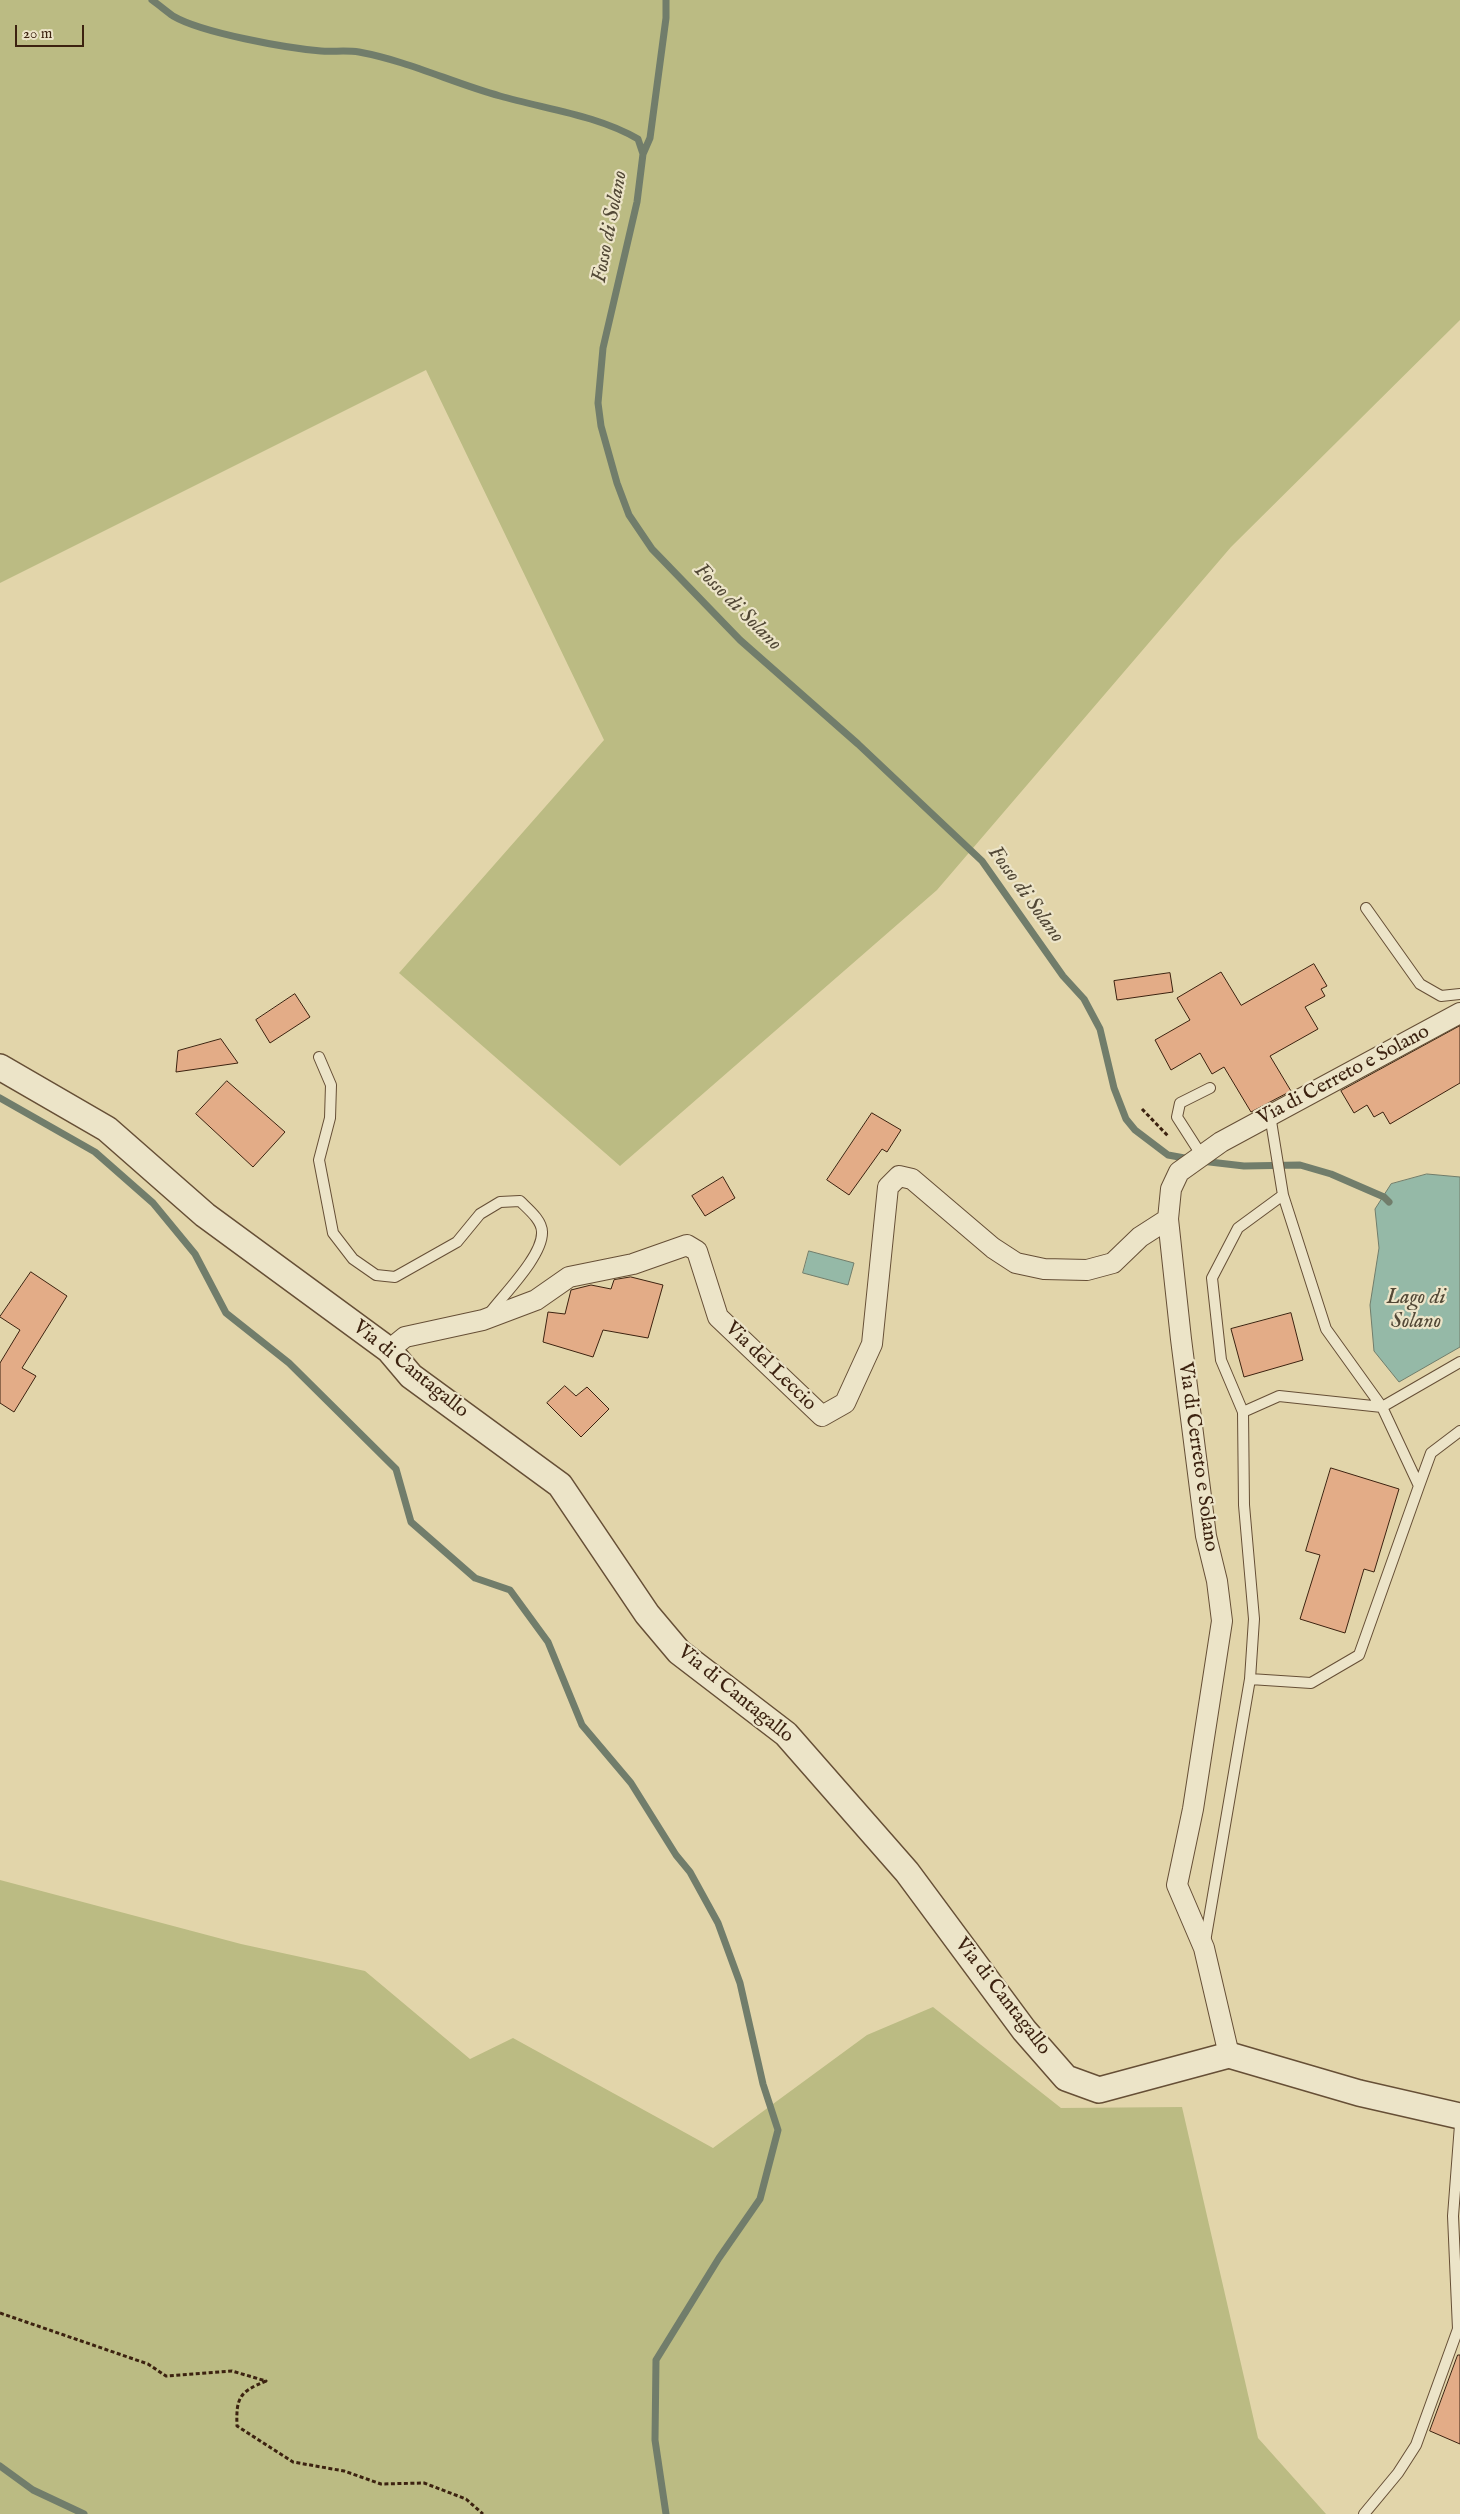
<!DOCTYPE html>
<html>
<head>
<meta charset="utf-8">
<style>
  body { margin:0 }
  #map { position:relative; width:1460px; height:2514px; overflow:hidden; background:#e2d5aa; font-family:"IM FELL English",serif }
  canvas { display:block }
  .scale { position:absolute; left:15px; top:25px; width:69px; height:22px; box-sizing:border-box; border:2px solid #3c2210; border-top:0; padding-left:6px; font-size:15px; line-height:18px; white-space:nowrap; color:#3c2210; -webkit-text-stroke:4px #ece4c8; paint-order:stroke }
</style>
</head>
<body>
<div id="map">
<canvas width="1460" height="2514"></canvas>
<div class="scale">20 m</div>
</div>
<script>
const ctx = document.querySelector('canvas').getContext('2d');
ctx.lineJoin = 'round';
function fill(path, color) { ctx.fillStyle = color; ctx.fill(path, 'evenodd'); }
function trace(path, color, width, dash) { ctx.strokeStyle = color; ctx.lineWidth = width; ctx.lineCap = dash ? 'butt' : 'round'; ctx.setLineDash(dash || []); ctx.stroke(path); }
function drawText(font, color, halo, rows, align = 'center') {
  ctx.font = font + ' "IM FELL English",serif'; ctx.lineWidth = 4.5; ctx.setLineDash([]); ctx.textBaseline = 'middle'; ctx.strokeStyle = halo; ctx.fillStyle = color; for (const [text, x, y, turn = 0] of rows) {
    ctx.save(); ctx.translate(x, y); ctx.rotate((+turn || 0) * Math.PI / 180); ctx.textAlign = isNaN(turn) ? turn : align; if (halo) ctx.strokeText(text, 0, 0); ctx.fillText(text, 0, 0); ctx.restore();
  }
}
fill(new Path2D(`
  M0,0H1460V320L1231,547L937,890L620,1166L399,973L604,740L426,370L0,583Z
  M0,1880L241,1944L365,1971L470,2059L513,2038L713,2148L867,2035L933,2007L1061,2108L1182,2107L1258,2438L1326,2514H0Z`), '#bbbb83');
const water = new Path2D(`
  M1427,1174L1460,1177V1347L1399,1382L1374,1351L1370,1305L1379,1248L1375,1209L1391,1184Z
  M809,1251L854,1263L848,1285L803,1273Z`);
fill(water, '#95b9a7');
trace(water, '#717d6b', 1);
trace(new Path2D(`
  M152,0C159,5 166,11 173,16C202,33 286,48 321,51C333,52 346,50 359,52C408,61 453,83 500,96C545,109 597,115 638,139L643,154L637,202L603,348L598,403L601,426L617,483L629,515L652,549L740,640L858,744L982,861L1063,976L1084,999L1100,1029L1114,1088L1126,1119L1135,1130L1168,1155L1190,1159
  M643,154L650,138L666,18V0
  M0,1098L95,1152L153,1203L195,1254L226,1313L289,1363L396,1469L411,1522L475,1578L510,1590L548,1642L582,1725L631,1783L676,1855L690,1872L718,1923L740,1983L763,2084L778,2130L760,2199L719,2258L656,2360L655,2440L666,2514
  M1201,1161L1244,1166L1300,1165L1331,1174L1384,1197L1389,1202
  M0,2466L33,2490L84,2514`), '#717d6b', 7);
const building = new Path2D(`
  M1314,964L1327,986L1321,989L1325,996L1305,1007L1318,1029L1270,1056L1291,1091L1251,1112L1224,1067L1212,1074L1200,1053L1171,1070L1155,1040L1190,1020L1177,998L1221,972L1241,1005Z
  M1170,973L1173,992L1117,1000L1114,981Z
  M295,994L310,1017L270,1043L256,1020Z
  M1460,1026V1083L1390,1124L1383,1112L1374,1117L1367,1105L1354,1113L1341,1091Z
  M221,1039L238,1063L176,1072L178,1051Z
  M227,1081L285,1132L253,1167L196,1114Z
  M872,1113L901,1130L887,1152L882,1149L849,1195L827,1180Z
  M723,1177L735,1198L705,1216L692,1196Z
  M31,1272L67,1296L22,1368L36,1376L14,1412L0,1403V1363L20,1330L0,1317Z
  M631,1277L663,1285L648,1338L603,1330L593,1357L543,1342L548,1312L565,1314L571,1290L591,1285L611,1289L614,1280Z
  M1291,1313L1303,1360L1244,1377L1231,1329Z
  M565,1386L576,1396L587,1387L609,1409L581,1437L547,1403Z
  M1331,1468L1399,1489L1374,1572L1364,1569L1345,1633L1300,1619L1320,1555L1306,1551Z
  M1458,2355H1460V2444L1430,2431Z`);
fill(building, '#e3ac87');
trace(building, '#3c2210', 1);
const service = new Path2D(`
  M1366,908L1420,984L1441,996L1460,994
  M319,1057L331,1085L330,1118L319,1160L333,1233L353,1259L376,1275L395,1277L457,1242L480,1214L500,1202L520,1201C528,1209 542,1220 542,1232C543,1256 503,1295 489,1314
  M1202,1156L1177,1117L1180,1103L1210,1088
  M1243,1412L1279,1396L1382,1407L1460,1362
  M1419,1486L1431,1453L1460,1431
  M1250,1679L1311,1683L1359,1655L1419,1486L1382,1407L1326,1329L1283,1195L1270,1115
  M1205,1942L1250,1679L1254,1619L1244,1505L1243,1412L1221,1360L1212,1278L1238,1228L1283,1195
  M1364,2514L1398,2473L1416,2445L1458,2329L1453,2216L1460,2125`);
const minor = new Path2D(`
  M389,1350L405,1337L483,1320L536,1300L569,1277L633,1264L687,1245L697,1251L718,1317L822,1416L845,1403L872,1344L888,1187L899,1176L912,1179L993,1248L1016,1263L1044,1269L1087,1270L1113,1263L1140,1237L1168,1219
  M1229,2055L1204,1948L1177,1885L1193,1809L1222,1621L1217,1581L1206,1536L1181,1339L1168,1219L1171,1189L1179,1172L1221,1142L1460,1013`);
const tertiary = new Path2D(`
  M0,1067L107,1129L205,1215L389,1350L411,1376L560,1485L647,1614L679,1652L786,1734L907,1872L1024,2030L1066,2078L1099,2090L1229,2055L1359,2093L1460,2116`);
trace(service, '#664f36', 12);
trace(minor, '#664f36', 22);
trace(tertiary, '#664f36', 28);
trace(new Path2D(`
  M1142,1109L1169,1137
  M0,2313L148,2364L166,2376L232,2371L266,2381C239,2392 236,2398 237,2426L293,2462L344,2471L381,2484L424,2483L466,2499L483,2514`), '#3c2210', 3, [4, 2.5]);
trace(service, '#ece4c8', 10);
trace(minor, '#ece4c8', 20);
trace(tertiary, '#ece4c8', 25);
drawText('20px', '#3c2210', '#ece4c8', [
  ["Via di Cerreto e Solano",1344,1076,-28],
  ["Via del Leccio",770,1367,44],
  ["Via di Cantagallo",410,1370,39],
  ["Via di Cerreto e Solano",1197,1457,82],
  ["Via di Cantagallo",735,1695,39],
  ["Via di Cantagallo",1002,1997,52]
]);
drawText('italic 21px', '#524836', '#ece4c8', [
  ["Fosso di Solano",611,227,-79],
  ["Fosso di Solano",737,608,45],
  ["Fosso di Solano",1025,895,54],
  ["Lago di",1416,1299],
  ["Solano",1416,1323]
]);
</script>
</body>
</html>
